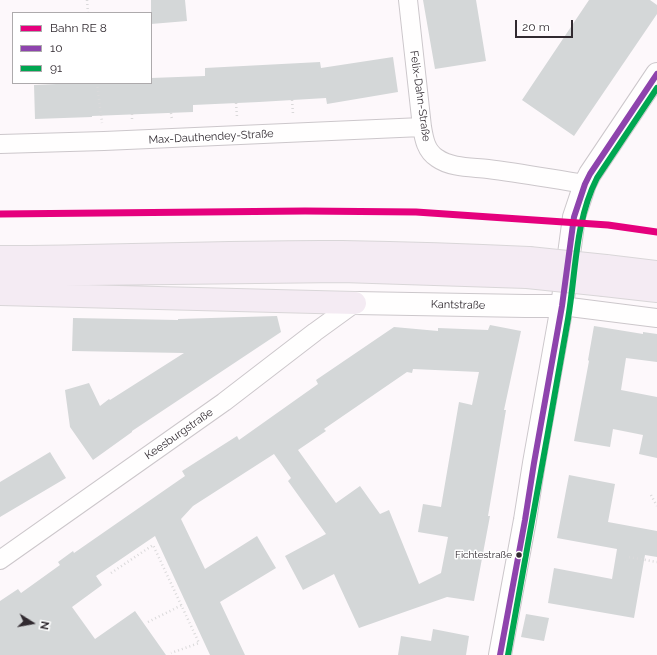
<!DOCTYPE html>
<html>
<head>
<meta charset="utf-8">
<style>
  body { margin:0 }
  #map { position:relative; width:657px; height:655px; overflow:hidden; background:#fdf8fb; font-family:Raleway,sans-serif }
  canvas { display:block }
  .legend { position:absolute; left:12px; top:12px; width:140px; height:72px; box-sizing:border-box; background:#fff; border:1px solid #adaaac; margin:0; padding:5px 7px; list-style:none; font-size:12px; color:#312a30 }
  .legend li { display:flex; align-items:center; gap:8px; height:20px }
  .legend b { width:20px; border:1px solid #adaaac }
  .north { position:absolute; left:12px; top:603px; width:40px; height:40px; -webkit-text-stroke:3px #fff; paint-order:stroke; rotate:101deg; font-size:11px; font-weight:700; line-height:16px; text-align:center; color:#312a30 }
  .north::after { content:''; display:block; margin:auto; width:14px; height:18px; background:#312a30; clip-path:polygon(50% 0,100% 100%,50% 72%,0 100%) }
  .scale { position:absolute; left:515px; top:20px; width:58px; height:18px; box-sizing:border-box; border:2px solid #312a30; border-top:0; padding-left:5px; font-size:12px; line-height:14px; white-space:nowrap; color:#312a30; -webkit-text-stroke:3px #fff; paint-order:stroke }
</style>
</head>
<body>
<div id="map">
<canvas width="657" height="655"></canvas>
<ul class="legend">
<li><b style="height:5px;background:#e5007d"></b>Bahn RE 8</li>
<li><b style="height:5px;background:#8e44ad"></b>10</li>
<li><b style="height:5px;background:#00a651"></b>91</li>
</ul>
<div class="north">N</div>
<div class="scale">20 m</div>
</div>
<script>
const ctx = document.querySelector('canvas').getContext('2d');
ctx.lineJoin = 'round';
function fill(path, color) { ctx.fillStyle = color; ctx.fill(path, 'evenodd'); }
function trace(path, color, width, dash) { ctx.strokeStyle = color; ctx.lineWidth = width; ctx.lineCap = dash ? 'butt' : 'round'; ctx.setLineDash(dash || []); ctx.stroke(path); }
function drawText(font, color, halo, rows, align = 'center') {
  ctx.font = font + ' Raleway,sans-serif'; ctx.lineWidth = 3; ctx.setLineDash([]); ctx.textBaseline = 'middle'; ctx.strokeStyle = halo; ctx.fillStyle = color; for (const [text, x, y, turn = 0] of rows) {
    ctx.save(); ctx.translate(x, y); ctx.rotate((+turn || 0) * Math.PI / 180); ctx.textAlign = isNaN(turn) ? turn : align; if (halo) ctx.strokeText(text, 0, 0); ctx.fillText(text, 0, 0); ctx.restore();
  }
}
fill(new Path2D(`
  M151,0H185L187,21L151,24Z
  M423,0H476L486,61L435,69Z
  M589,0H650L657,5V14L574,136L522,100Z
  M393,57L398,92L327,104L326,98L259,102L193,105V112L92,116V117L35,119L34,85L79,83H151V78L205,76V68L320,62L321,68Z
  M277,316L281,332L132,431V432L93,460L70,427L65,390L89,383L100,406L109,399L110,400L184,353L72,351L73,318L178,320V319Z
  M490,325L521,331L504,410H506L488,516H490L474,601L447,597L359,628L334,574L303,590L285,556L326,534L288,481L291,478L274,454L193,506L181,519L205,569L257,536L276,568L220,602L245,655H210L155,536L96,576L102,585L72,607L95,639L135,611L166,655H0V601L18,589L21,593L60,565L58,562L73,551L74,553L185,476L182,471L237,436L239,440L318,384L316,380L394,327L438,331V328L488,330ZM413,369L479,372L472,405L459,402L441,507L423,504L418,532L448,537L441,573L419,584L389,510L380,514L360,486L336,503L298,450L326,431L324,429L407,372L412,373Z
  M594,326L643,334V332L657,334V362L626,358L621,390L657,397V458L639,454L643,435L613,429L610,447L574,441L589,361L588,360Z
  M50,452L66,478L0,517V482Z
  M569,475L615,484L608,522L657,531V557L645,555L634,618L548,603L554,568L612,579L617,549L557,538Z
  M526,614L549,618L544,641L521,637Z
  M433,629L469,636L466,655H398L401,636L431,641Z`), '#d4d7d8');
const minor = new Path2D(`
  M408,0L422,127C424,139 426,151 437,158C451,168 472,167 488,169C520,173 552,179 585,184
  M0,144L104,141L422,127
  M562,306L657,318
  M0,560L224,402L315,332L355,303`);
const tertiary = new Path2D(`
  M355,303L526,306H562
  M500,655L525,520L534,463L562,306L574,217L585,184L590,174L657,74`);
const primary = new Path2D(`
  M0,257C114,257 228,251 342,252C404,253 467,255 529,258
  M606,266L657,272
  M0,275L342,271L527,277
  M604,285L657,291
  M0,294L355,303`);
trace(minor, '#ccc7cb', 20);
trace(tertiary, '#ccc7cb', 24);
trace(primary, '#d9d6d8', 24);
trace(new Path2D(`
  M87,0L88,13
  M97,83L102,123
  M292,100L293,114
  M236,103L237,117
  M171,113L172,120
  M132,114V122
  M651,495L657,506
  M629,557L657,562
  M111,573L153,545L199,643L171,653
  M148,622L182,605`), '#dad9da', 2.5, [1, 3]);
trace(minor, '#fffefe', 18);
trace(tertiary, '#fffefe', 22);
trace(primary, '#f4ebf3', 22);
const primaryBridge = new Path2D(`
  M529,258L606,266
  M527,277L604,285`);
trace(primaryBridge, '#d9d6d8', 24, []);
trace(primaryBridge, '#f4ebf3', 22);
trace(new Path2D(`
  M500,655L525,520L534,463L562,306L574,217L585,184L590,174L657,74`), '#8e44ad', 6);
trace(new Path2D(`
  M508,655C529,543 548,431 568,319C576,272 575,221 597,178L657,88`), '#00a651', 6);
trace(new Path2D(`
  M0,214L305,211L416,212L608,225L657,232`), '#e5007d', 7);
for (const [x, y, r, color] of [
  [519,555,3.5,"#312a30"]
]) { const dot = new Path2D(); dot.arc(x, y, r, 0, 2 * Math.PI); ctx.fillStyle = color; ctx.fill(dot); trace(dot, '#fff', 1.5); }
drawText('10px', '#312a30', '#fff', [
  ["Fichtestraße",512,555]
], 'right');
drawText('11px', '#312a30', '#fff', [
  ["Felix-Dahn-Straße",420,96,82],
  ["Max-Dauthendey-Straße",211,137,-3],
  ["Kantstraße",458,305,1],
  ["Keesburgstraße",179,434,-35]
]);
</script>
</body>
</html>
